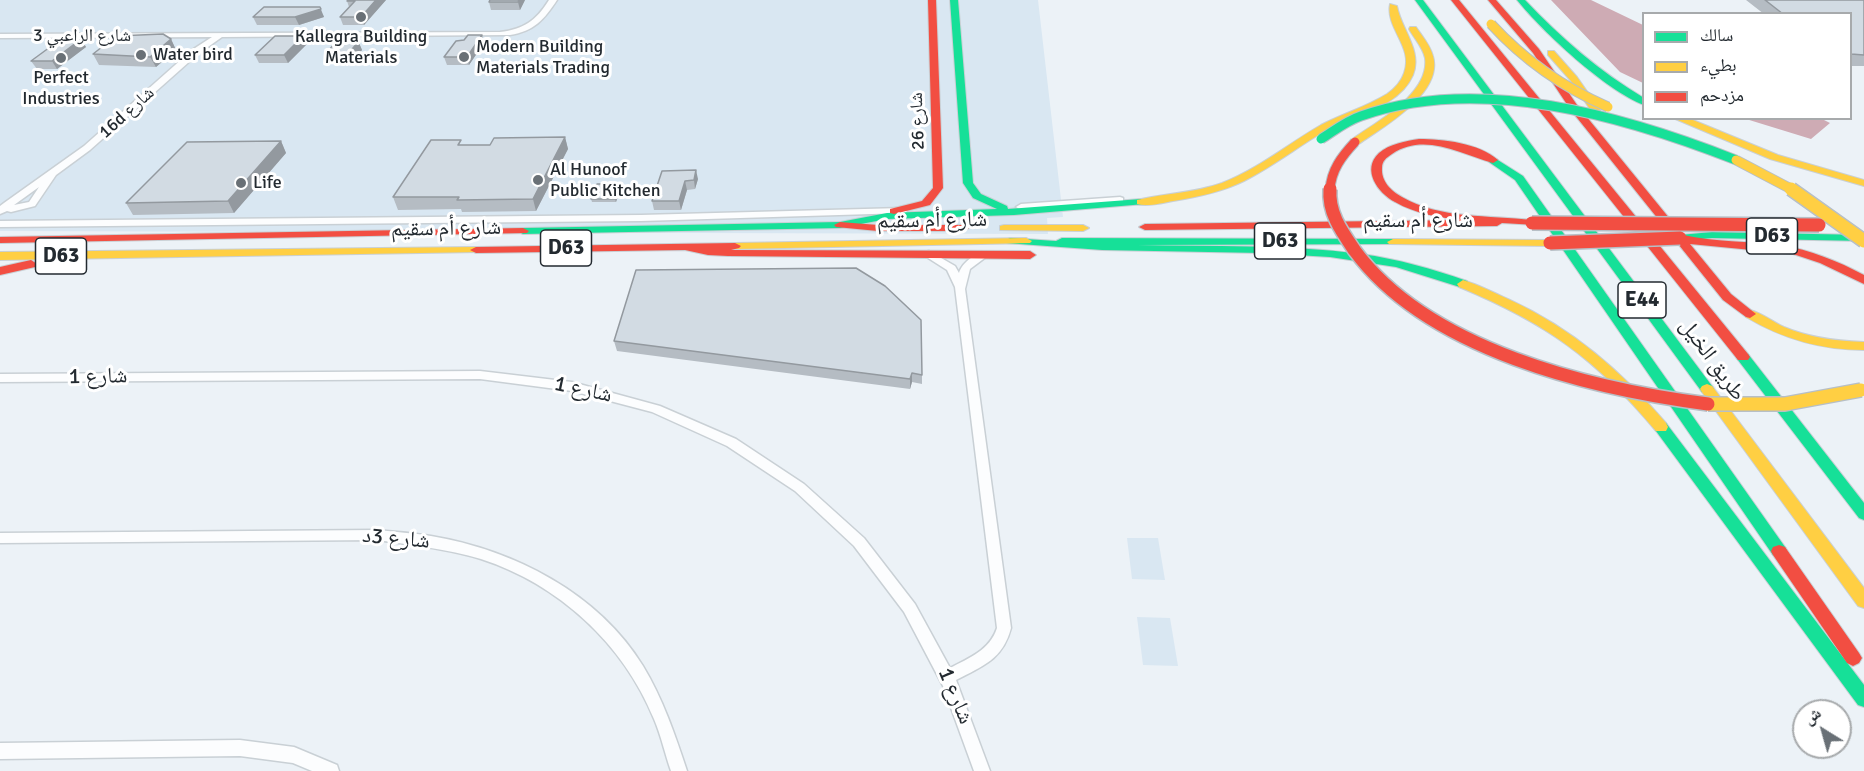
<!DOCTYPE html>
<html>
<head>
<meta charset="utf-8">
<style>
  body { margin:0 }
  #map { position:relative; width:1864px; height:771px; overflow:hidden; background:#ecf2f7; font-family:Signika,"Noto Naskh Arabic",sans-serif }
  canvas { display:block }
  .legend { position:absolute; left:1642px; top:12px; width:210px; height:108px; box-sizing:border-box; background:#fff; border:2px solid #a7aaac; margin:0; padding:8px 10px; list-style:none; font-size:18px; color:#232a30 }
  .legend li { display:flex; align-items:center; gap:12px; height:30px }
  .legend b { width:30px; border:2px solid #a7aaac }
  .north { position:absolute; left:1792px; top:699px; width:60px; height:60px; box-sizing:border-box; background:#fff; border:2px solid #a7aaac; border-radius:50%; rotate:323deg; font-size:16px; font-weight:700; line-height:24px; text-align:center; color:#232a30 }
  .north::after { content:''; display:block; margin:auto; width:21px; height:27px; background:#697076; clip-path:polygon(50% 0,100% 100%,50% 72%,0 100%) }
</style>
</head>
<body>
<div id="map">
<canvas width="1864" height="771"></canvas>
<ul class="legend">
<li><b style="height:8px;background:#16e098"></b>سالك</li>
<li><b style="height:8px;background:#ffcf43"></b>بطيء</li>
<li><b style="height:8px;background:#f24e42"></b>مزدحم</li>
</ul>
<div class="north">ش</div>
</div>
<script>
const ctx = document.querySelector('canvas').getContext('2d');
ctx.lineJoin = 'round';
function fill(path, color) { ctx.fillStyle = color; ctx.fill(path, 'evenodd'); }
function trace(path, color, width, dash) { ctx.strokeStyle = color; ctx.lineWidth = width; ctx.lineCap = dash ? 'butt' : 'round'; ctx.setLineDash(dash || []); ctx.stroke(path); }
function drawText(font, color, halo, rows, align = 'center') {
  ctx.font = font + ' Signika,"Noto Naskh Arabic",sans-serif'; ctx.lineWidth = 6; ctx.setLineDash([]); ctx.textBaseline = 'middle'; ctx.strokeStyle = halo; ctx.fillStyle = color; for (const [text, x, y, turn = 0] of rows) {
    ctx.save(); ctx.translate(x, y); ctx.rotate((+turn || 0) * Math.PI / 180); ctx.textAlign = isNaN(turn) ? turn : align; if (halo) ctx.strokeText(text, 0, 0); ctx.fillText(text, 0, 0); ctx.restore();
  }
}
fill(new Path2D(`
  M0,0H1038L1063,217L1047,218L1048,234L0,231Z
  M1127,538H1158L1165,580L1132,579Z
  M1137,617L1170,618L1178,666L1143,665Z`), '#d9e7f2');
fill(new Path2D(`
  M1551,0H1591L1643,25V83L1620,72Z
  M1746,119H1822L1830,123L1811,139Z`), '#ceabb4');
const street = new Path2D(`
  M549,0H557C544,20 534,31 510,35L222,37L198,54L90,150L56,175L35,206L11,212L7,211L0,214V206L4,203L84,146L192,50L212,37L0,38V34L500,32C524,29 536,21 549,0ZM39,187L29,202L14,205Z
  M1120,197L1123,198V202L1021,210L1016,207L1021,204Z
  M902,208L907,211L905,213L641,221L0,227V221L641,215Z
  M929,251L955,266L959,273C962,262 978,251 989,252L990,254L970,269L965,289L1011,628C1003,659 983,666 956,680L990,771H974L943,686L904,612L854,546L795,491L727,446L652,412L572,391L480,379L0,382V374L480,371L572,382L660,406L736,439L804,484L864,538L915,604L950,668C969,658 990,650 997,628L955,287L947,270L925,256L924,254L925,252Z
  M377,530C395,532 413,533 431,536C514,550 598,593 643,666C663,699 675,735 687,771H671C665,754 661,735 654,719C623,643 558,584 481,559C447,549 412,545 377,540L0,543V533Z
  M240,740L294,747L337,765L339,771H312L293,763L240,756L0,759V743Z`);
const fast = new Path2D(`
  M950,0H958L973,183L981,194L1007,206L1008,209L1141,199L1146,202L1145,204L1014,215L887,219L840,228L523,234L517,231L523,228L840,222L887,213L997,209L973,198L963,183Z
  M1415,0H1423L1712,386L1714,389L1712,392H1702Z
  M1517,0H1525C1561,38 1599,71 1644,98V105C1605,90 1543,32 1517,0Z
  M1493,157L1523,176L1785,547L1787,551L1785,555L1779,557L1773,555L1515,180L1489,162L1488,160Z
  M1712,232L1864,235V241L1712,238L1680,241L1674,238L1680,235Z
  M1010,238L1056,241L1062,238L1393,239L1399,242L1397,244L1137,245C1212,247 1287,244 1361,254C1398,259 1433,269 1467,281L1469,284L1463,288L1396,267L1330,257L1262,253L1102,250L1006,243L1004,241Z
  M1743,353L1748,354L1864,503V520L1859,518L1738,360L1736,357Z
  M1661,422L1666,423L1864,685V707L1858,705L1656,431L1654,427L1656,423Z`);
const slow = new Path2D(`
  M1390,4L1397,6C1401,29 1423,51 1413,75C1399,107 1357,114 1330,128C1300,145 1274,166 1244,181C1222,192 1197,197 1173,201C1162,203 1148,207 1137,204V200C1166,193 1194,193 1222,183C1258,169 1288,144 1321,125C1342,114 1366,107 1387,94C1394,89 1401,82 1404,73C1414,47 1385,28 1390,4Z
  M1410,27H1416C1422,36 1430,45 1433,56C1444,93 1383,127 1359,144H1351V140C1376,122 1430,94 1425,58C1423,48 1414,38 1409,29Z
  M1548,51H1554L1577,77L1600,110L1598,112H1592L1571,81L1548,55Z
  M1673,118H1688L1778,155L1864,180V186L1770,159Z
  M1004,225H1083L1089,228L1083,231L1000,230V226Z
  M1026,238L1032,241L1030,243L735,249L729,246L735,243Z
  M1393,239L1550,240L1556,243L1550,246L1389,244L1387,242Z
  M476,247L482,250L480,252L0,260V252Z
  M1463,280C1479,285 1495,293 1510,300C1573,329 1621,371 1666,423L1668,427L1666,431H1656C1595,358 1546,323 1459,287L1457,284Z
  M1750,310C1762,313 1773,322 1784,327C1810,338 1836,341 1864,342V350C1821,350 1783,339 1746,317L1744,314Z
  M1707,384L1712,386L1864,588V608L1858,606L1702,392L1700,389L1702,386Z`);
const jam = new Path2D(`
  M928,0H936L943,188L930,205L894,214L890,213V209L922,201L933,188Z
  M1451,0H1459L1748,354L1750,357L1748,360H1738Z
  M1488,0H1496L1539,49L1577,105L1683,235C1715,242 1748,241 1781,245C1810,250 1838,261 1864,275V284L1820,263L1793,254L1690,244L1731,294L1756,314L1750,318L1746,317L1723,300L1570,109L1533,53Z
  M1419,139C1443,139 1479,143 1498,160L1493,163C1461,154 1424,132 1392,154C1386,158 1382,161 1382,168C1381,181 1391,191 1402,197C1439,219 1490,215 1532,220L1536,221V225L1502,223L1497,226L1145,230L1139,227L1145,224L1463,220C1440,218 1416,214 1395,202C1378,193 1361,170 1379,153C1389,144 1406,141 1419,139Z
  M840,222L878,225H963L969,228L963,231H878L836,227L834,225Z
  M523,228L529,231L527,233L0,243V237Z
  M735,243L741,246L739,248L731,250L1030,251L1036,255L1030,259L728,256L708,255L685,250L476,253L470,250L476,247Z
  M31,260L37,264L35,267L0,275V267Z
  M1779,545L1785,547L1859,653L1862,658L1859,663L1853,666L1847,663L1773,555L1771,551L1773,547Z`);
trace(street, '#c9d0d5', 3);
trace(fast, '#c9d0d5', 2);
trace(slow, '#c9d0d5', 2);
trace(jam, '#c9d0d5', 2);
fill(street, '#fcfdfe');
fill(fast, '#16e098');
fill(slow, '#ffcf43');
fill(jam, '#f24e42');
const fastBridge = new Path2D(`
  M1321,139C1334,131 1346,121 1361,116C1479,74 1624,116 1736,160`);
const slowBridgeFar1 = new Path2D(`
  M1491,24C1525,61 1562,87 1608,107
  M1736,160L1793,190`);
const slowBridge = new Path2D(`
  M1791,189L1864,241
  M1708,404H1785L1861,390`);
const jamBridgeFar1 = new Path2D(`
  M1330,190C1331,170 1342,156 1355,142`);
const jamBridge = new Path2D(`
  M1330,189C1328,213 1342,232 1355,251C1428,350 1592,389 1708,404
  M1532,223L1819,225
  M1550,243L1680,238`);
trace(fastBridge, '#b7bfc6', 11, []);
trace(slowBridgeFar1, '#b7bfc6', 11, []);
trace(slowBridge, '#b7bfc6', 16, []);
trace(jamBridgeFar1, '#b7bfc6', 11, []);
trace(jamBridge, '#b7bfc6', 16, []);
trace(fastBridge, '#16e098', 9);
trace(slowBridgeFar1, '#ffcf43', 9);
trace(slowBridge, '#ffcf43', 13);
trace(jamBridgeFar1, '#f24e42', 9);
trace(jamBridge, '#f24e42', 13);
fill(new Path2D(`
  M386,0L364,25H343L340,17L349,7L347,1Z
  M525,0L520,10H491L489,2Z
  M1746,0H1864V66H1851V14H1764Z
  M323,15L324,17L299,25H257L253,17Z
  M303,36L307,44L288,63H259L255,55Z
  M356,36L362,50L352,62H329L325,54Z
  M81,39L86,47L57,69H37L31,61Z
  M171,39L176,50L156,67L99,65L93,54Z
  M484,43L469,65H447L444,57Z
  M565,137L568,149L536,211L462,212L461,209L398,210L393,197L463,145H490Z
  M281,141L286,153L234,213L133,215L126,203Z
  M662,171L698,179L695,189L687,190L681,210H654L652,201Z
  M620,184L621,187L616,202H592L591,199Z
  M636,270L922,375V384L912,382L910,389L617,351L614,341Z`), '#b5bcc3');
fill(new Path2D(`
  M376,0H386L364,25L361,17Z
  M519,0H525L520,10L518,2Z
  M320,7L324,17L299,25L295,17Z
  M482,35L484,43L469,65L467,57Z
  M303,36L307,44L288,63L284,55Z
  M356,36L362,50L352,62L348,54L351,42Z
  M81,39L86,47L57,69L52,61Z
  M171,39L176,50L156,67L150,57Z
  M565,137L568,149L536,211L533,199Z
  M281,141L286,153L234,213L228,201Z
  M696,170L698,179L695,189L694,180Z
  M685,181L687,190L681,210L679,201Z
  M620,184L621,187L616,202L615,199Z
  M912,373V382L910,389V379Z`), '#93999f');
const building = new Path2D(`
  M348,0H376L361,17H340L355,1H347Z
  M490,0H519L518,2H489Z
  M1765,0H1864V55L1851,54V14H1783Z
  M264,7H320L321,9L295,17H253Z
  M163,34L171,39L150,57L93,54L116,36Z
  M468,35H482L467,57H444L456,41L464,40Z
  M275,36H303L284,55H255Z
  M342,36H356L351,42H358L348,54H325Z
  M61,39H81L52,61H31Z
  M565,137L533,199L457,200L459,197H393L431,140H461L458,145H490L494,138Z
  M281,141L228,201L126,203L187,142Z
  M696,170L694,180L685,181L679,201H652L662,171Z
  M597,184H620L615,199H591Z
  M856,268L885,286L921,320L922,375L912,373L910,379L614,341L636,270Z`);
fill(building, '#d2dbe3');
trace(building, '#93999f', 1.5);
for (const [x, y, r, color] of [
  [361,17,6,"#697076"],
  [141,55,6,"#697076"],
  [464,57,6,"#697076"],
  [61,58,6,"#697076"],
  [538,180,6,"#697076"],
  [241,183,6,"#697076"]
]) { const dot = new Path2D(); dot.arc(x, y, r, 0, 2 * Math.PI); ctx.fillStyle = color; ctx.fill(dot); trace(dot, '#fff', 2); }
drawText('18px', '#232a30', '#fff', [
  ["شارع الراعبي 3",82,36],
  ["16d شارع",127,113,-42],
  ["شارع 26",918,121,-92]
]);
drawText('18px', '#232a30', '#fff', [
  ["Kallegra Building",361,37,"center"],
  ["Materials",361,58,"center"],
  ["Modern Building",476,47],
  ["Materials Trading",476,68],
  ["Water bird",153,55],
  ["Perfect",61,78,"center"],
  ["Industries",61,99,"center"],
  ["Al Hunoof",550,170],
  ["Public Kitchen",550,191],
  ["Life",253,183]
], 'left');
for (const [x, y, w] of [
  [1772,236,51],
  [1280,241,51],
  [566,248,51],
  [61,256,51],
  [1642,300,48]
]) { const box = new Path2D(); box.roundRect(x - w / 2, y - 18, w, 36, 4.5); ctx.fillStyle = '#fff'; ctx.fill(box); trace(box, '#232a30', 1.5); }
drawText('bold 21px', '#232a30', null, [
  ["D63",1772,236],
  ["D63",1280,241],
  ["D63",566,248],
  ["D63",61,256],
  ["E44",1642,300]
]);
drawText('22px', '#232a30', '#fff', [
  ["شارع أم سقيم",932,221,-1],
  ["شارع أم سقيم",1418,221],
  ["شارع أم سقيم",446,229,-1],
  ["طريق الخيل",1712,360,54],
  ["شارع 1",98,377,-1],
  ["شارع 1",583,390,12],
  ["شارع 3د",396,539,5],
  ["شارع 1",955,696,67]
]);
</script>
</body>
</html>
